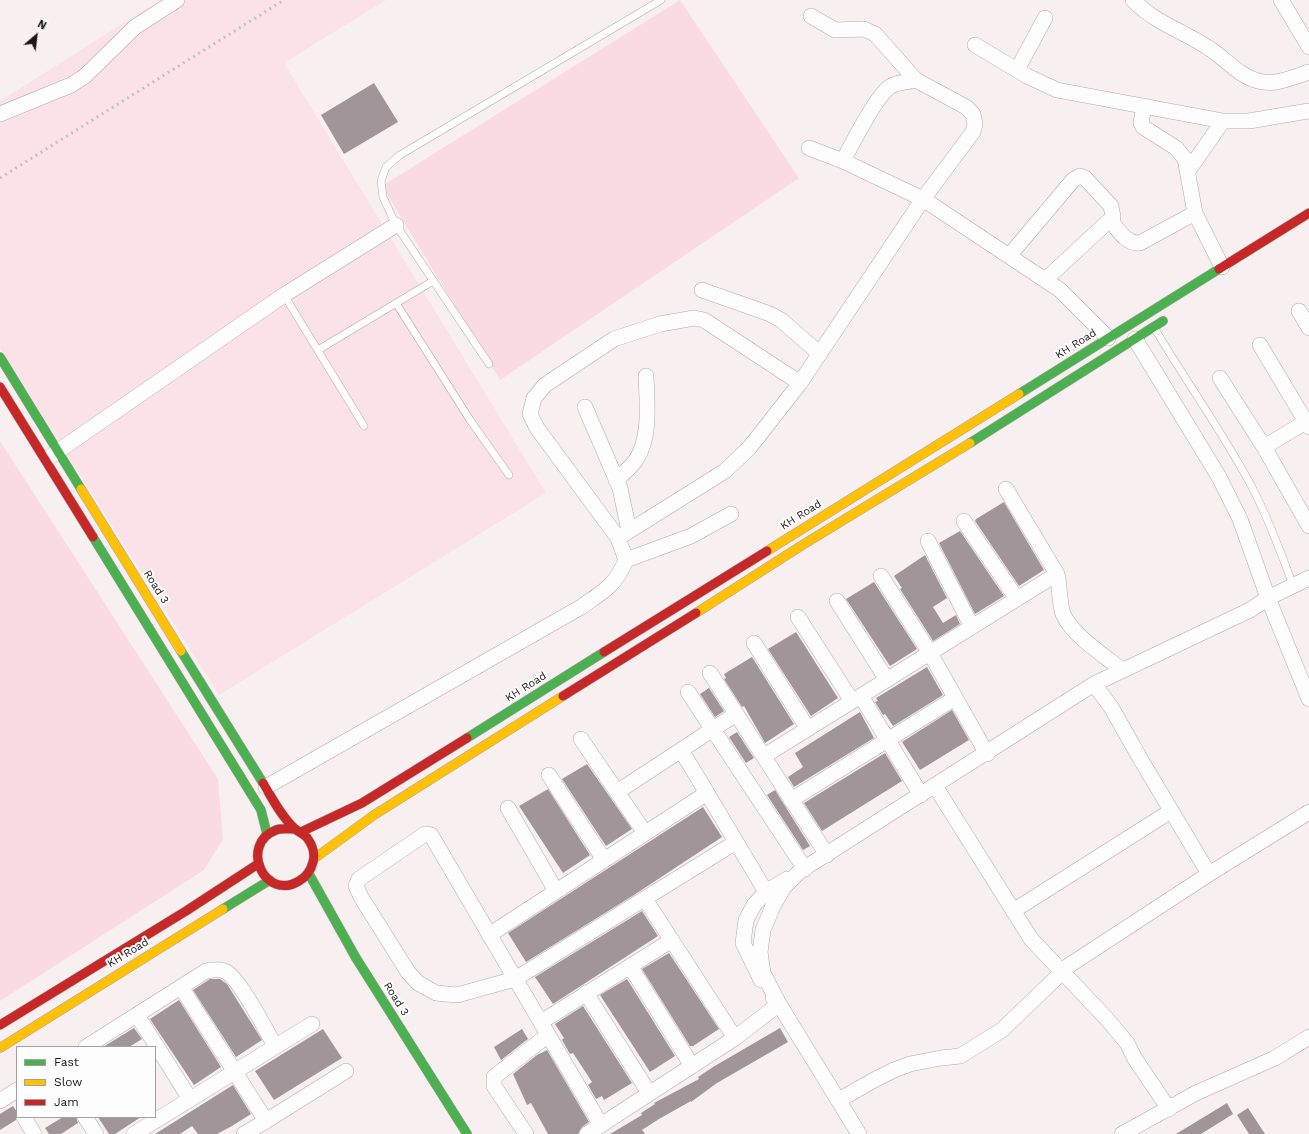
<!DOCTYPE html>
<html>
<head>
<meta charset="utf-8">
<style>
  body { margin:0 }
  #map { position:relative; width:1309px; height:1134px; overflow:hidden; background:#f8eff1; font-family:"Work Sans",sans-serif }
  canvas { display:block }
  .legend { position:absolute; left:16px; top:1046px; width:140px; height:72px; box-sizing:border-box; background:#fdfdfd; border:1px solid #a3a0a1; margin:0; padding:5px 7px; list-style:none; font-size:12px; color:#1d1417 }
  .legend li { display:flex; align-items:center; gap:8px; height:20px }
  .legend b { width:20px; border:1px solid #a3a0a1 }
  .north { position:absolute; left:16px; top:16px; width:40px; height:40px; -webkit-text-stroke:3px #fdfdfd; paint-order:stroke; rotate:28deg; font-size:11px; font-weight:700; line-height:16px; text-align:center; color:#1d1417 }
  .north::after { content:''; display:block; margin:auto; width:14px; height:18px; background:#1d1417; clip-path:polygon(50% 0,100% 100%,50% 72%,0 100%) }
</style>
</head>
<body>
<div id="map">
<canvas width="1309" height="1134"></canvas>
<ul class="legend">
<li><b style="height:5px;background:#4caf50"></b>Fast</li>
<li><b style="height:5px;background:#ffc107"></b>Slow</li>
<li><b style="height:5px;background:#c62828"></b>Jam</li>
</ul>
<div class="north">N</div>
</div>
<script>
const ctx = document.querySelector('canvas').getContext('2d');
ctx.lineJoin = 'round';
function fill(path, color) { ctx.fillStyle = color; ctx.fill(path, 'evenodd'); }
function trace(path, color, width, dash) { ctx.strokeStyle = color; ctx.lineWidth = width; ctx.lineCap = dash ? 'butt' : 'round'; ctx.setLineDash(dash || []); ctx.stroke(path); }
function drawText(font, color, halo, rows, align = 'center') {
  ctx.font = font + ' "Work Sans",sans-serif'; ctx.lineWidth = 4; ctx.setLineDash([]); ctx.textBaseline = 'middle'; ctx.strokeStyle = halo; ctx.fillStyle = color; for (const [text, x, y, turn = 0] of rows) {
    ctx.save(); ctx.translate(x, y); ctx.rotate((+turn || 0) * Math.PI / 180); ctx.textAlign = isNaN(turn) ? turn : align; if (halo) ctx.strokeText(text, 0, 0); ctx.fillText(text, 0, 0); ctx.restore();
  }
}
fill(new Path2D(`
  M160,0H386L284,63L546,493L219,695L0,348V101Z`), '#fbe2e9');
fill(new Path2D(`
  M680,0L799,178L500,380L382,186Z
  M0,441L218,779L223,839L204,870L0,1001Z`), '#fadbe3');
fill(new Path2D(`
  M374,83L398,122L344,154L321,115Z
  M1004,502L1044,570L1019,586L975,521L976,519Z
  M960,531L1004,596L975,614L939,543Z
  M925,555L947,598L933,607L943,623L956,615L960,624L933,641L900,589L902,588L894,576Z
  M874,582L917,649L890,666L846,599Z
  M796,632L838,698L811,716L768,649Z
  M752,657L794,724L765,743L744,706L742,707L724,679L726,678L724,674Z
  M927,667L943,695L893,726L885,714L883,715L875,702L878,701L876,698Z
  M709,688L724,711L715,717L700,694Z
  M952,710L969,740L920,770L902,742Z
  M860,712L874,738L794,787L788,777L803,767L795,753Z
  M737,732L754,758L746,763L729,737Z
  M885,753L902,781L822,831L804,803Z
  M587,764L632,829L606,846L562,779Z
  M548,789L590,855L563,873L519,806Z
  M775,790L810,846L803,850L767,795Z
  M703,807L722,837L634,895L526,962L508,933Z
  M642,911L658,936L553,1004L535,977Z
  M669,953L719,1029L693,1046H690L642,969Z
  M210,979H220L227,984L262,1040L236,1057L193,990Z
  M627,979L675,1056L650,1072L600,995Z
  M179,1000L221,1067L194,1085L150,1019Z
  M583,1006L632,1083L604,1100L602,1096L596,1099L588,1085L592,1082L573,1053L570,1054L562,1040L564,1038L555,1024Z
  M134,1028L142,1039L129,1047H103Z
  M780,1028L788,1042L717,1083L691,1102V1101L659,1119L642,1130L645,1134H610L642,1115L641,1113L655,1104L654,1103L699,1079L698,1077L713,1067Z
  M323,1029L342,1058L274,1100L255,1071Z
  M522,1029L528,1039L501,1060L494,1047Z
  M547,1050L589,1122L582,1127L578,1134H548L531,1103L527,1105L513,1074L537,1055Z
  M233,1085L251,1114L232,1126L217,1134H198L192,1126L180,1134H155Z
  M1227,1103L1233,1114L1201,1134H1176Z
  M13,1106L17,1112L16,1120L0,1130V1114Z
  M1248,1108L1265,1134H1249L1237,1115Z
  M63,1117H76L78,1123L61,1134H49L45,1128Z
  M98,1117H141L115,1134H109Z`), '#a29599');
const lane = new Path2D(`
  M284,295L364,426
  M396,303L470,420L509,475
  M1155,329C1187,383 1224,434 1253,489C1269,520 1281,553 1293,585
  M318,350L433,281
  M489,364L396,225L383,197L381,181L386,167L400,155L661,0`);
const street = new Path2D(`
  M1133,0C1156,24 1184,31 1210,49C1227,60 1239,76 1258,81C1275,86 1293,77 1309,72
  M1281,0L1309,47
  M975,45L1027,76L1057,90L1223,121H1249L1309,111
  M1017,70L1045,18
  M1144,106L1141,123L1143,127L1176,148L1185,159L1195,213L1222,267
  M0,114L71,85L85,76L135,27L177,0
  M809,148L843,161L923,199L1060,290L1108,338
  M843,161C852,144 877,94 891,86C898,82 909,82 916,80
  M1188,171L1223,121
  M1111,221C1119,231 1126,244 1140,243L1195,213
  M1009,256L1073,180L1080,176L1085,178L1111,206L1113,217L1045,280
  M702,290L770,314L781,320L820,354
  M1299,311L1309,328
  M1135,339L1219,477L1240,519L1268,598L1309,699
  M1260,345L1309,427
  M1220,378L1264,447
  M585,407L620,488L629,531
  M1309,420L1264,447L1309,526
  M51,456L284,295L396,225
  M616,480C623,474 631,467 636,460C651,437 647,402 646,376
  M964,521L1017,599
  M618,538L725,471L750,447L800,383L923,199L973,132L975,124L973,114L966,107L916,80L875,34L864,29L835,30L811,16
  M928,541L972,627
  M626,560L691,536L731,514
  M1057,574C1060,586 1059,602 1063,614C1072,635 1105,656 1122,670
  M881,576L930,653L987,754
  M837,601L887,680
  M798,617L852,701
  M754,643L808,729
  M710,673L827,855
  M1094,684L1111,707L1141,760L1209,874
  M688,692L805,869
  M861,696L921,795
  M581,739L645,833
  M681,750L707,793
  M764,756L1057,574L1006,489
  M549,775L604,860
  M935,786L1031,939L1107,1019L1127,1043L1135,1059L1169,1109
  M266,787L581,607C604,591 615,586 626,560L618,538L537,428L530,414L534,398L545,385L614,339L660,324L694,318L704,320L800,383
  M617,792L736,714
  M791,800L955,698
  M508,808L556,891
  M645,899L735,1038
  M1013,911L1171,811
  M489,935L707,793L766,892
  M630,966L692,1066
  M761,980L743,943L746,920L754,905L766,892L787,879
  M181,987L266,1121L244,1134
  M586,993L649,1093
  M137,1015L190,1099
  M541,1022L672,940
  M86,1047L206,971C214,970 221,968 228,973C241,982 266,1030 275,1046
  M839,1100L874,1080L894,1070L910,1064L941,1058L960,1056L1002,1030L1056,978L1062,970L1209,874L1309,812
  M0,1101L17,1090
  M24,1117L34,1134
  M85,1117L96,1134
  M266,1121L346,1071
  M601,1125L431,835L425,834L359,879L356,886L361,897L408,972L418,983L436,993L457,995L515,979L736,842
  M134,1134L312,1024
  M526,1134L494,1086V1077L548,1035
  M587,1134L735,1038L779,1004L773,998
  M859,1134L779,1004L763,973L760,952L763,930L773,906L784,887L800,871L1094,684L1250,610L1268,598L1309,578
  M1122,1134L1196,1093L1275,1058L1309,1037`);
const fast = new Path2D(`
  M0,357L81,489
  M1019,394L1219,269
  M970,443L1163,321
  M93,537L261,810L267,834
  M181,651L263,783
  M467,738L604,652
  M309,874L356,958L467,1134
  M223,909L270,880`);
const slow = new Path2D(`
  M81,489L181,651
  M767,551L1019,394
  M696,613L804,544L970,443
  M315,858L374,815L563,696
  M0,1048L223,909`);
const jam = new Path2D(`
  M1219,269L1309,213
  M0,387L93,537
  M604,652L767,551
  M563,696L696,613
  M263,783C272,798 281,816 294,828C298,832 305,834 308,839C313,846 315,855 313,862C311,870 306,877 299,881C264,902 239,844 276,830C281,828 288,829 294,829
  M301,832L362,803L467,738
  M0,1025L186,911L258,864`);
trace(lane, '#b1a9ab', 8);
trace(street, '#b1a9ab', 16);
trace(fast, '#b1a9ab', 10);
trace(slow, '#b1a9ab', 10);
trace(jam, '#b1a9ab', 10);
trace(lane, '#fefdfd', 7);
trace(street, '#fefdfd', 15);
trace(fast, '#4caf50', 9);
trace(slow, '#ffc107', 9);
trace(jam, '#c62828', 9);
trace(new Path2D(`
  M0,178L284,0`), '#c4c2c2', 3, [2, 4]);
drawText('11px', '#1d1417', '#fdfdfd', [
  ["KH Road",1076,344,-32],
  ["KH Road",801,515,-32],
  ["Road 3",156,587,58],
  ["KH Road",526,687,-32],
  ["KH Road",128,953,-31],
  ["Road 3",396,999,58]
]);
</script>
</body>
</html>
